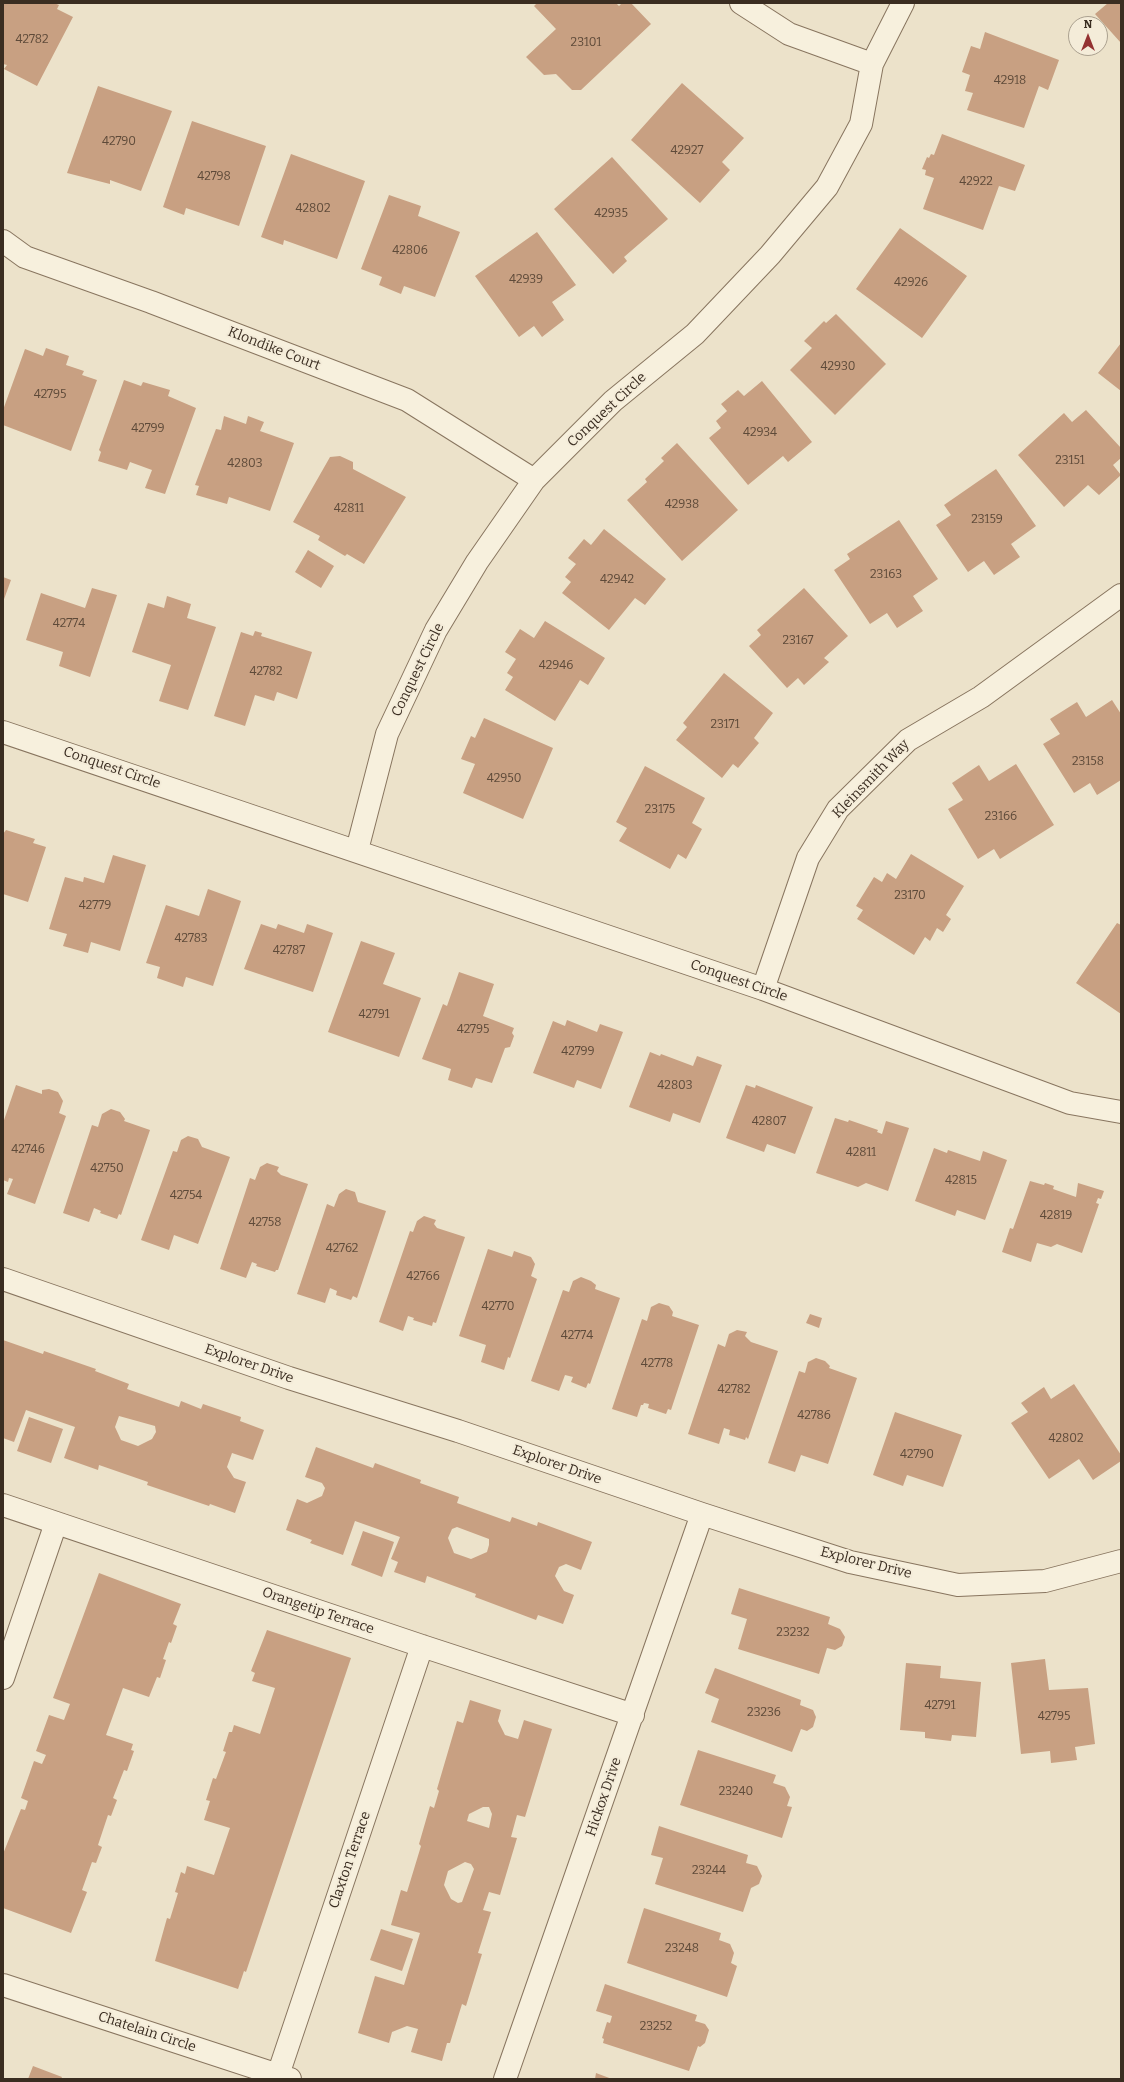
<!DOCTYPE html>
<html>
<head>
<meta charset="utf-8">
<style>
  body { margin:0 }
  #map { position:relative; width:1124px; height:2082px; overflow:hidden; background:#ece2ca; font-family:Bitter,serif }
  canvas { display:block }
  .frame { position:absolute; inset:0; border:4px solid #3a2d21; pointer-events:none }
  .north { position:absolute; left:1068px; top:16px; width:40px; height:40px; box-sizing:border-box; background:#f4ecd9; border:1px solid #aaa08f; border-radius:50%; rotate:0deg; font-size:11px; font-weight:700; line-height:16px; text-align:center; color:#3a2d21 }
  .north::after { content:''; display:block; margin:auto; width:14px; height:18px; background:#943232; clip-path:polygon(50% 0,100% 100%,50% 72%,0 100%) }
</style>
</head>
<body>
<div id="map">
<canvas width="1124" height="2082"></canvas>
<div class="frame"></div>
<div class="north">N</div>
</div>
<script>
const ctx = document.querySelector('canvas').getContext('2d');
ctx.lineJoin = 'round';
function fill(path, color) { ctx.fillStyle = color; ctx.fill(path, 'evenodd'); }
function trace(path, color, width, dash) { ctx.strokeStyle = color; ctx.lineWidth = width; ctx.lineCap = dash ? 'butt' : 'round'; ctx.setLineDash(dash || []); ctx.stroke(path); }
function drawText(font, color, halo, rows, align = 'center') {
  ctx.font = font + ' Bitter,serif'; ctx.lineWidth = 4; ctx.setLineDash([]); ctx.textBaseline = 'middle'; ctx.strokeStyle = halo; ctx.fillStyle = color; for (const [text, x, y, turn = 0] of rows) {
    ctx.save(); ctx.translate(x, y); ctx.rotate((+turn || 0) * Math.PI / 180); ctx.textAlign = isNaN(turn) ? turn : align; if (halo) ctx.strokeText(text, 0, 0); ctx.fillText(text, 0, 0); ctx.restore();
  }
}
fill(new Path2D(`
  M3,3H54L59,5L57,9L73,17L37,86L4,69L7,65L3,64Z
  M537,3H616L619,6L622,3H631L651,24L581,90H572L556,74L544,75L526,57L556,29L534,6Z
  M1108,3H1121V43L1095,14Z
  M985,32L1059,60L1048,90L1039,86L1024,128L967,110L973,93L965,91L970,75L962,72L971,46L980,49Z
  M682,83L744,138L722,162L730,170L700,203L631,140Z
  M98,86L172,111L141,191L110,180V184L67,173Z
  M192,121L266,146L239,226L186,208L184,215L163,207Z
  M942,134L1025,165L1015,191L999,186L983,230L923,209L934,178L925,175L926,170L922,169L927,157L929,158L931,154L934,155Z
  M291,154L365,181L337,259L284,240L283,245L261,237Z
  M612,157L668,219L624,257L627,261L613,274L554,209Z
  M389,195L421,206L418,216L460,232L435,297L404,286L401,294L379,285L382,277L361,269Z
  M900,228L967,276L922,338L856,289Z
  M537,232L576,285L552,302L564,320L542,337L534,326L519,337L475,276Z
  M836,314L886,364L835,415L790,370L812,348L804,341L824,321L826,323Z
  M1121,343V391L1098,373Z
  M46,348L69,356L66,365L84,371L82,375L97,380L71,451L3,425V410L25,349L43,356Z
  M124,380L141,386L143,382L170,390L168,396L196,408L165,494L145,488L152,470L130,462L127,470L98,461L101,452L99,450Z
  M762,381L812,442L788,462L783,456L748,485L709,438L721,428L716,421L727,411L721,404L738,390L744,396Z
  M1086,410L1121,448V458L1113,465L1121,475L1099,495L1088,485L1064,507L1018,455L1064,413L1072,422Z
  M224,416L246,424L248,416L264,422L260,431L294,443L270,511L229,497L227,504L196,495L199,486L195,485L216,429L221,430Z
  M677,443L738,510L682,561L627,500L647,482L645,479L664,461L661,458Z
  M340,456L353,462V469L406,497L364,564L347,554L345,556L318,540L320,536L293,522L330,457Z
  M996,469L1036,526L1011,544L1020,557L994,575L984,561L968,572L936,525L951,515L944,505Z
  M899,520L938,579L913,596L923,611L897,628L887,613L870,624L834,570L850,559L847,554Z
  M604,529L666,579L645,605L635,598L609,630L562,593L571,582L565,577L576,564L568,558L584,539L591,545Z
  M308,550L334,566L321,588L295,572Z
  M3,577L11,580L3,602Z
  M92,588L117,595L90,677L59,666L63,652L26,640L41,593L85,608Z
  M804,588L848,636L824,658L829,662L804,685L798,678L787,688L749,646L761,635L757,630Z
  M167,596L191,604L187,618L216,627L188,710L159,701L171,665L132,652L148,603L164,608Z
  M545,621L605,658L588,685L580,680L555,721L505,690L513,677L507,673L516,659L505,652L520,629L534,638Z
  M255,631L262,633L261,636L312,652L297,699L277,692L274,701L255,695L245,726L214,716L241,632L253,636Z
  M724,673L773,713L754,738L759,743L738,768L733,764L722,778L676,740L687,727L683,723Z
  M1112,700L1121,714V780L1097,795L1090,783L1074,793L1043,744L1060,734L1050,719L1077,702L1086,717Z
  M484,718L553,748L523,819L463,793L475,764L461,759L471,736L475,738Z
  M1016,764L1054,825L1000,859L994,849L978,859L948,809L963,800L952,783L979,765L989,781Z
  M645,766L705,798L692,823L702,829L686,859L678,854L670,869L619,841L627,828L616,822Z
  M6,830L35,839L33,843L46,847L28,902L3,894V834Z
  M911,854L964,886L946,915L951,919L943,932L937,928L930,941L925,937L914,955L857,919L863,910L856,906L874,877L882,882L887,873L896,879Z
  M113,855L146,865L120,951L91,942L88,953L63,946L67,934L49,929L65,877L83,882L84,877L104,883Z
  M208,889L241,901L213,986L186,977L183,987L157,978L160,967L146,963L166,905L199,916Z
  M1117,923L1121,925V1014L1076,983Z
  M261,924L276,929L278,924L304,933L307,924L333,933L313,992L244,969Z
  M361,941L395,953L383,984L421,998L399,1057L328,1032Z
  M459,972L494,984L483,1016L514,1028L512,1033L514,1036L510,1047L505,1048L492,1083L476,1078L472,1088L448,1080L451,1069L422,1059L443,1004L447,1006Z
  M567,1020L597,1032L600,1024L623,1032L601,1089L577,1080L574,1088L533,1073L553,1021L565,1026Z
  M650,1052L660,1056L661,1054L693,1066L697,1056L722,1065L700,1123L673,1113L670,1122L629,1107Z
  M16,1085L42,1094V1090L49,1089L58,1092L63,1101L59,1113L66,1116L35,1204L7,1194L13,1179L9,1178L8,1182L3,1180V1123Z
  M746,1085L755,1088L756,1085L813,1107L795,1154L767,1144L764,1152L726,1138Z
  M111,1109L120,1112L125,1119L124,1121L150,1130L121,1215L119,1214L117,1219L100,1213L101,1211L94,1208L89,1222L63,1213L92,1125L98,1127L102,1114Z
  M835,1118L848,1122L849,1120L878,1130L877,1132L882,1134L886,1121L909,1128L888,1191L866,1183L858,1187L816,1173Z
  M188,1136L198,1139L202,1147L230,1157L198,1244L174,1235L169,1250L141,1240L173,1151L177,1152L181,1140Z
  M934,1148L947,1153L948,1150L980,1161L983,1151L1007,1160L985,1220L957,1210L955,1216L915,1201Z
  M267,1163L279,1167L277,1171L281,1175L308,1184L278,1270H276L275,1272L256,1266L257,1264L252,1262L246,1278L220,1269L250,1178L255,1180L260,1167Z
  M1030,1181L1044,1185L1045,1183L1054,1186L1053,1189L1076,1197L1078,1183L1104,1191L1101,1199L1098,1198L1096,1203L1099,1204L1082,1253L1057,1244L1051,1247L1037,1243L1031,1262L1002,1252L1010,1228L1013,1229Z
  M346,1189L355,1192L358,1202L386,1211L357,1298L353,1296L351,1300L336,1295L337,1291L330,1288L325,1303L297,1294L327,1204L334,1207L339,1194Z
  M424,1216L436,1220L434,1224L437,1228L465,1237L436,1323L433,1322L432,1326L413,1320L414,1318L408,1316L403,1331L379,1322L410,1231L413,1232L417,1221Z
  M488,1249L512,1257L514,1251L531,1257L535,1264L531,1276L537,1279L510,1358L508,1357L504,1370L481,1362L486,1345L459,1336Z
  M581,1277L591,1281L596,1285L595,1289L620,1298L590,1384L588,1383L586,1388L571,1382L573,1377L565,1375L559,1391L531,1381L563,1290L569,1292L573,1281Z
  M659,1303L669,1306L673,1312L672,1316L699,1325L671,1410L668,1409L666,1414L648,1408L649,1404L644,1403L643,1405H641L637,1417L612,1409L642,1319L647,1321L651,1307Z
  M810,1314L822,1318L819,1328L806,1323Z
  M737,1330L747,1332L745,1336L751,1342L778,1351L748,1439L746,1437L745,1440L729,1435L730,1430L724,1428L719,1444L688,1434L718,1344L725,1347L729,1334Z
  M3,1340L43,1354L44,1351L96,1369L95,1371L129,1384L127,1389L179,1407L181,1401L201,1409L203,1404L241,1417L240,1421L264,1430L253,1460L232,1453L227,1467L234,1478L246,1482L235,1513L210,1504L209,1506L147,1485L148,1482L99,1465L98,1470L64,1458L75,1427L26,1410L14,1442L3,1438ZM119,1416L155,1426L156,1432L152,1439L138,1446L121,1440L115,1427Z
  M816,1358L825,1361L830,1366L829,1368L857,1378L828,1464L801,1455L795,1472L768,1463L799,1371L805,1373L808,1362Z
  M1074,1384L1121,1455V1461L1093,1480L1079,1459L1049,1479L1011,1423L1028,1412L1021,1403L1044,1387L1051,1399Z
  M895,1412L962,1435L943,1487L907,1475L903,1486L873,1475Z
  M29,1417L63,1429L51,1463L17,1451Z
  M316,1447L373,1468L375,1463L421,1480L420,1483L459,1497L457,1503L510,1522L512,1517L537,1526L538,1522L592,1542L581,1570L566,1564L559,1567L555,1576L564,1591L574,1595L563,1624L538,1615L536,1620L475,1597L476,1594L427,1576L425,1583L394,1572L398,1562L391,1559L400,1537L355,1521L343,1555L310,1543L312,1540L286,1530L297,1499L307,1503L322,1496L325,1488L322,1483L305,1477ZM457,1527L489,1539V1545L487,1552L471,1559L454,1553L448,1538L452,1529Z
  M363,1531L394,1542L382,1577L351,1565Z
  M99,1573L181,1604L173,1624L177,1626L171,1643L169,1642L163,1659L166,1660L160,1678L157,1677L149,1697L123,1688L106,1735L133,1744L131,1750L134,1751L127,1771L124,1770L113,1798L117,1800L111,1816L108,1815L98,1845L102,1847L96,1863L92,1862L82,1890L87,1892L71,1933L3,1908V1854L21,1809L25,1810L28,1801L21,1798L34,1761L42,1764L46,1755L36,1751L49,1715L64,1720L70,1704L53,1698Z
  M739,1588L830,1617L828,1624L840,1629L845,1637L842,1646L835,1650L827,1648L819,1674L738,1649L747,1619L731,1614Z
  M267,1630L351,1658L246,1972L244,1971L238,1989L155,1961L167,1918L170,1919L178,1893L175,1892L181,1872L185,1874L187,1866L214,1875L230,1828L204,1820L210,1801L206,1800L213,1778L216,1779L226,1752L223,1751L229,1732H232L234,1725L260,1734L275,1688L252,1681L255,1673L251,1671Z
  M1045,1659L1049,1690L1088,1688L1095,1744L1075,1747L1077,1760L1051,1763L1050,1751L1021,1754L1011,1663Z
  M906,1663L941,1666L940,1678L981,1682L976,1737L952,1735L951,1741L925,1738V1732L900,1730Z
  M715,1668L801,1700L800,1705L813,1710L816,1717L813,1727L807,1731L801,1729L792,1752L711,1722L719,1699L705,1693Z
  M470,1700L501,1710L498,1721L505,1735L518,1739L524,1720L552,1729L525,1817L517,1815L511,1837L517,1838L500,1895L489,1892L483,1910L491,1912L478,1953L482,1954L466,2006L462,2004L450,2043H447L442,2061L411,2052L418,2029L407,2026L392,2032L389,2043L358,2033L375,1976L404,1985L420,1933L391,1925L401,1890L407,1892L421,1846L419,1844L430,1806L434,1808L439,1791L437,1789L457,1721L463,1723ZM483,1807H489L492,1814L489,1828L467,1821L469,1814ZM465,1862L471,1864L474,1869L462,1902L458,1903L451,1899L444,1885L448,1871Z
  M698,1750L776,1775L773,1783L785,1787L790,1797L787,1806L792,1807L782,1838L680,1805Z
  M659,1826L748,1855L746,1863L757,1866L762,1876L759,1884L751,1888L743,1912L655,1884L663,1858L651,1855Z
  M644,1908L721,1933L719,1940L730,1944L734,1953L731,1963L737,1966L727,1997L627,1963Z
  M381,1929L413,1939L402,1971L370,1960Z
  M605,1984L697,2015L695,2021L705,2024L709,2030L705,2043L700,2047L698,2046L689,2071L603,2043L604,2039L602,2038L607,2022L610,2023L612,2016L596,2011Z
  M33,2066L62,2077L61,2079H28Z
  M596,2073L612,2079H595Z`), '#c8a082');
const minor = new Path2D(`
  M741,3L789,34L872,64
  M3,241L25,257L151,302L407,400L534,480
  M3,732L763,989L1070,1103L1121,1112
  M357,850L387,734L436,630L477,562L534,480L613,401L695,334L770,255L827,187L861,124L872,64L903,3
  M763,989L808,858L838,809L908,740L981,697L1121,595
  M3,1279L289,1378L458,1431L702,1514L850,1562L958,1585L1045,1581L1121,1561
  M3,1505L422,1646L633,1715
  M3,1678L56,1523
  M3,1985L290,2079
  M278,2075L422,1646
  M505,2079L702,1514`);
trace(minor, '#88755f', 24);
trace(minor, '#f7f0dd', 22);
drawText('12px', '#5e4a39', null, [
  ["42782",32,40],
  ["23101",586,43],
  ["42918",1010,81],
  ["42790",119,142],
  ["42927",687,151],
  ["42798",214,177],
  ["42922",976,182],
  ["42802",313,209],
  ["42935",611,214],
  ["42806",410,251],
  ["42939",526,280],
  ["42926",911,283],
  ["42930",838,367],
  ["42795",50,395],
  ["42799",148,429],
  ["42934",760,433],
  ["23151",1070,461],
  ["42803",245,464],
  ["42938",682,505],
  ["42811",349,509],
  ["23159",987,520],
  ["23163",886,575],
  ["42942",617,580],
  ["42774",69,624],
  ["23167",798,641],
  ["42946",556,666],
  ["42782",266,672],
  ["23171",725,725],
  ["23158",1088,762],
  ["42950",504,779],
  ["23175",660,810],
  ["23166",1001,817],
  ["23170",910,896],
  ["42779",95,906],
  ["42783",191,939],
  ["42787",289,951],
  ["42791",374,1015],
  ["42795",473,1030],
  ["42799",578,1052],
  ["42803",675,1086],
  ["42807",769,1122],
  ["42746",28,1150],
  ["42811",861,1153],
  ["42750",107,1169],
  ["42815",961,1181],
  ["42754",186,1196],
  ["42819",1056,1216],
  ["42758",265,1223],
  ["42762",342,1249],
  ["42766",423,1277],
  ["42770",498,1307],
  ["42774",577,1336],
  ["42778",657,1364],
  ["42782",734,1390],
  ["42786",814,1416],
  ["42802",1066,1439],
  ["42790",917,1455],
  ["23232",793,1633],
  ["42791",940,1706],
  ["23236",764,1713],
  ["42795",1054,1717],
  ["23240",736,1792],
  ["23244",709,1871],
  ["23248",682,1949],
  ["23252",656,2027]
]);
drawText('14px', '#3a2d21', '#f4ecd9', [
  ["Klondike Court",274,349,21],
  ["Conquest Circle",607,410,-43],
  ["Conquest Circle",418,670,-64],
  ["Conquest Circle",112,768,19],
  ["Kleinsmith Way",871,779,-46],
  ["Conquest Circle",739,981,19],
  ["Explorer Drive",249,1364,19],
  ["Explorer Drive",557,1465,19],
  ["Explorer Drive",866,1563,14],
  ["Orangetip Terrace",318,1611,19],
  ["Hickox Drive",604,1797,-71],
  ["Claxton Terrace",350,1860,-71],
  ["Chatelain Circle",147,2032,18]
]);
</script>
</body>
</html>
